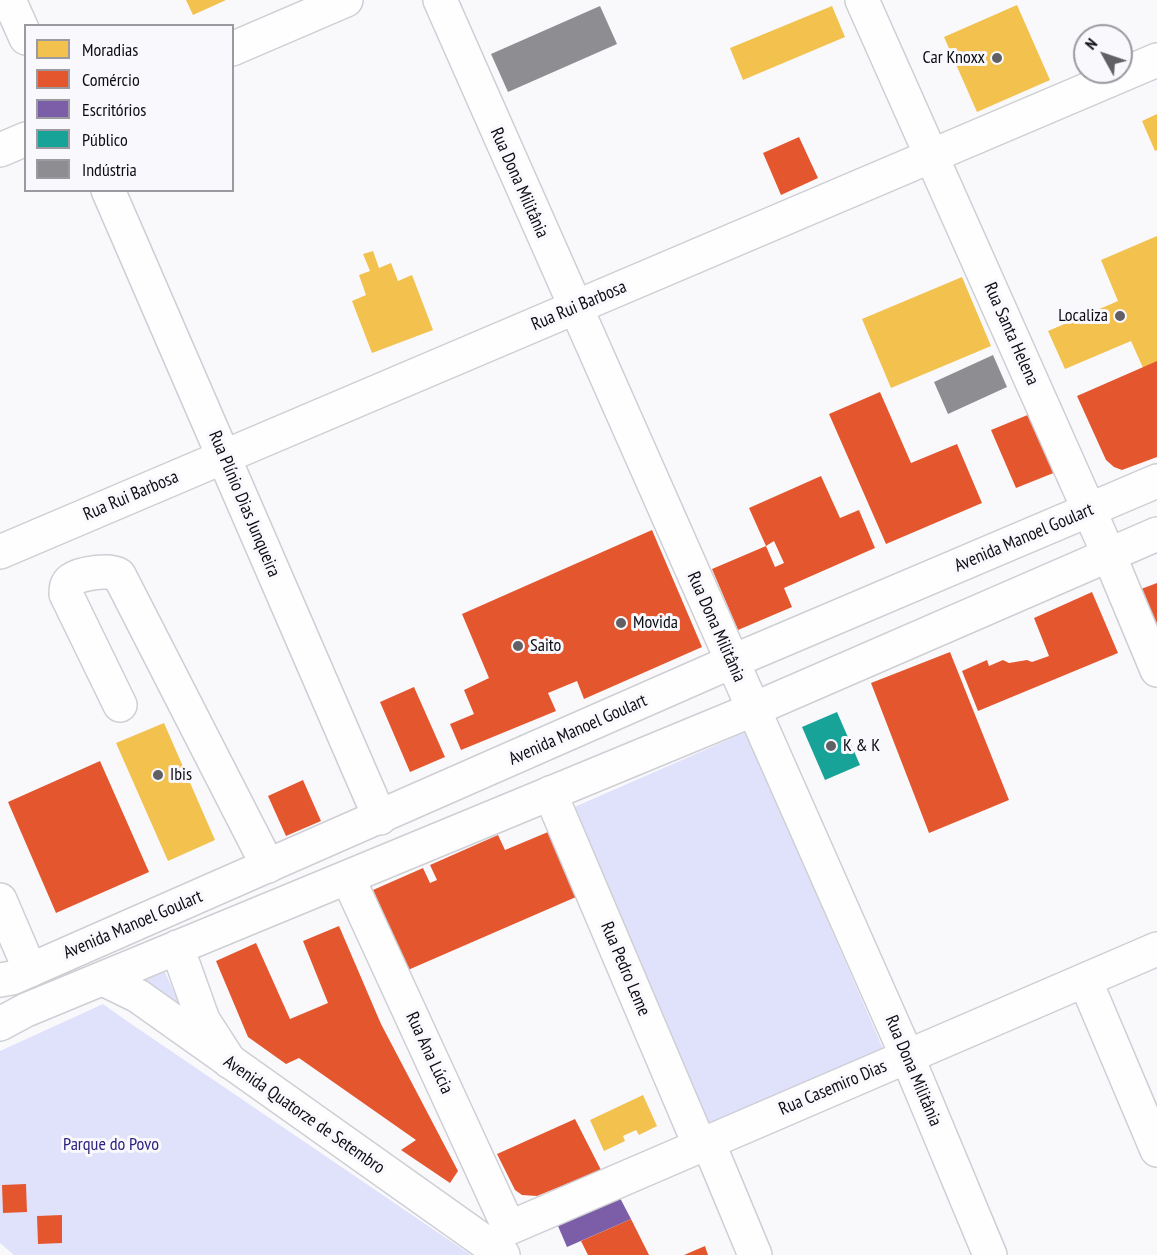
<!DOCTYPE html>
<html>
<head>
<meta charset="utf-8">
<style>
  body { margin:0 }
  #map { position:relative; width:1157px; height:1255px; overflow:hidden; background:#f9f9fc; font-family:"PT Sans Narrow",sans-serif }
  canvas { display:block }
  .legend { position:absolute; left:24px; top:24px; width:210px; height:168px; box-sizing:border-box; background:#f8f8fd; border:2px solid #9a9aa0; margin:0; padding:8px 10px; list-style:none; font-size:18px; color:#0d0d14 }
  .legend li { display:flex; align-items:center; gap:12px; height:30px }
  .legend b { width:30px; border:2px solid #9a9aa0 }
  .north { position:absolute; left:1073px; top:24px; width:60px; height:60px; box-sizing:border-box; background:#f8f8fd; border:2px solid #9a9aa0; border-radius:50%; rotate:310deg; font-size:16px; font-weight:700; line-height:24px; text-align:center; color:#0d0d14 }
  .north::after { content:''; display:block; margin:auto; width:21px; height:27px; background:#606065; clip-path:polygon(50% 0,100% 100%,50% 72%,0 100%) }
</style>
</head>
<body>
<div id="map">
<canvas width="1157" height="1255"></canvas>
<ul class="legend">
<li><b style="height:16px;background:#f2c14e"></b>Moradias</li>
<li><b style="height:16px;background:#e4572e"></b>Comércio</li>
<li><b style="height:16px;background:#7b5ea7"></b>Escritórios</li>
<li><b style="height:16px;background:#17a398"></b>Público</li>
<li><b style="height:16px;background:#8d8d92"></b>Indústria</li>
</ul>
<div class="north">N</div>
</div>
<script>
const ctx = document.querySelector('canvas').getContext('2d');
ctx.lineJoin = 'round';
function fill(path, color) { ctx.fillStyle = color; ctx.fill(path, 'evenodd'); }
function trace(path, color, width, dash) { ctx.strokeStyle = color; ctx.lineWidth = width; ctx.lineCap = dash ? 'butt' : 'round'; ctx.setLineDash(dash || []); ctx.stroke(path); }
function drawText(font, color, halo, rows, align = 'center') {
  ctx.font = font + ' "PT Sans Narrow",sans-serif'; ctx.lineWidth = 6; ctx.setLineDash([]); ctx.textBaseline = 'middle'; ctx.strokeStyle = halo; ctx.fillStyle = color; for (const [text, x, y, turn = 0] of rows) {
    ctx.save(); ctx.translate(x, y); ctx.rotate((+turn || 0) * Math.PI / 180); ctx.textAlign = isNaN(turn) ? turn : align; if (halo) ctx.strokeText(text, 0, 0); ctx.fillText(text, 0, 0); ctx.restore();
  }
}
fill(new Path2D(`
  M746,732L884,1051L709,1127L572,808Z
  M165,972L185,1017L138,983Z
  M103,1004L121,1017L471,1255H14L0,1243V1051Z`), '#e0e2fb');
fill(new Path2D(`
  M186,0H226L193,15Z
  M1017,5L1050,80L977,112L944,37Z
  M832,6L845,37L743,80L730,48Z
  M1157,114V150L1155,151L1142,121Z
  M1157,236V399L1131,341L1065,369L1048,331L1118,301L1101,260Z
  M373,251L379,268L391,263L398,281L412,275L433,330L372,353L352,301L366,295L359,275L370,271L363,254Z
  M962,277L991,346L891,388L862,319Z
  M164,723L215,840L168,861L116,743Z
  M643,1095L657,1126L639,1135L636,1130L623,1136L625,1141L604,1151L590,1120Z`), '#f2c14e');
fill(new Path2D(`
  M799,137L818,178L781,195L763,153Z
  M1157,361V457L1122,470L1114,467L1106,460L1077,396Z
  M880,392L911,463L957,444L982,503L886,544L829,414Z
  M1030,414L1056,472L1016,488L991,430Z
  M821,476L840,518L859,510L875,548L784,588L792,607L738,630L712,569L766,546L749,508ZM774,541L784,563L775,567L766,546Z
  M652,530L702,647L584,699L577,681L548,693L556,711L461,750L450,724L474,714L464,690L489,678L462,614Z
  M1157,583V626L1141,589Z
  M1092,592L1118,653L978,711L962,671L987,660L989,666L1003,660L1009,663L1027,660L1032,662L1049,656L1034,618Z
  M950,652L1009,800L929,833L871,683Z
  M414,687L445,757L410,772L380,702Z
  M100,761L149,872L56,913L8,802Z
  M303,780L321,821L286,836L268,796Z
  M548,832L576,897L408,970L373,890L423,868L430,883L437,880L430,865L498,835L505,850Z
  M339,926L381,1024L458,1171L450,1183L401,1150L416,1140L299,1058L286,1064L248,1037L216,961L256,943L290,1019L328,1003L303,941Z
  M575,1119L601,1170L537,1196L522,1195L515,1190L497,1154Z
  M26,1184L27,1212L3,1213L2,1185Z
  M62,1215V1243L38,1244L37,1216Z
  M631,1219L649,1255H588L581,1241Z
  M705,1246L708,1255H684Z`), '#e4572e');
fill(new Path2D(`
  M620,1198L631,1219L567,1247L558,1226Z`), '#7b5ea7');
fill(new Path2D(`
  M837,712L860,765L825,780L802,727Z`), '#17a398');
fill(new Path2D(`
  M600,6L617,44L508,92L491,54Z
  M993,355L1007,387L948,414L934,382Z`), '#8d8d92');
const minor = new Path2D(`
  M9,0L26,38
  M440,0L907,1056L990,1255
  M862,0L1109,555L1157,670
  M232,49L346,0
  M0,150L26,139
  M108,190L380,818
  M0,552L1157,60
  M120,705L66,594C66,589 66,584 71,580C80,573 110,569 119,575L268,866
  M550,793L700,1146
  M348,878L509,1228
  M0,900L30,970
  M103,979L138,996L503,1255
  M1085,980L1157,1150
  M708,1142L755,1255
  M509,1228L1157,949`);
const major = new Path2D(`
  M177,947L203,1020L230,1062
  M0,980L12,978L731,662L1157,481
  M0,1024L26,1010L752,710L1157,534`);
trace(minor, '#cecfd4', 36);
trace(major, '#cecfd4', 36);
trace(minor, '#fefeff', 33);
trace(major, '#fefeff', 33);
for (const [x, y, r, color] of [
  [997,58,6,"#606065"],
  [1120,316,6,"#606065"],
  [621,623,6,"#606065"],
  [518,646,6,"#606065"],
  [831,746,6,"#606065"],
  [158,775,6,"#606065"]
]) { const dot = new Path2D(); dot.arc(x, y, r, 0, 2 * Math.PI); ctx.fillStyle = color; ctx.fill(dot); trace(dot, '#f8f8fd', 2); }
drawText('18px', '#0d0d14', '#f8f8fd', [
  ["Car Knoxx",985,58,"right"],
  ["Localiza",1108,316,"right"],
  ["Movida",633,623],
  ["Saito",530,646],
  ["K & K",843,746],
  ["Ibis",170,775]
], 'left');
drawText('18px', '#0d0d14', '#f8f8fd', [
  ["Rua Dona Militânia",519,183,66],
  ["Rua Rui Barbosa",579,306,-23],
  ["Rua Santa Helena",1011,334,66],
  ["Rua Rui Barbosa",131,496,-23],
  ["Rua Plínio Dias Junqueira",244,504,67],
  ["Avenida Manoel Goulart",1024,538,-23],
  ["Rua Dona Militânia",716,627,66],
  ["Avenida Manoel Goulart",578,730,-24],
  ["Avenida Manoel Goulart",133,925,-23],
  ["Rua Pedro Leme",625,969,67],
  ["Rua Ana Lúcia",429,1053,65],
  ["Rua Dona Militânia",913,1071,67],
  ["Rua Casemiro Dias",833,1088,-23],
  ["Avenida Quatorze de Setembro",304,1115,35]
]);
drawText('18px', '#2e237b', '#f8f8fd', [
  ["Parque do Povo",111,1145]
]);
</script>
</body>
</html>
